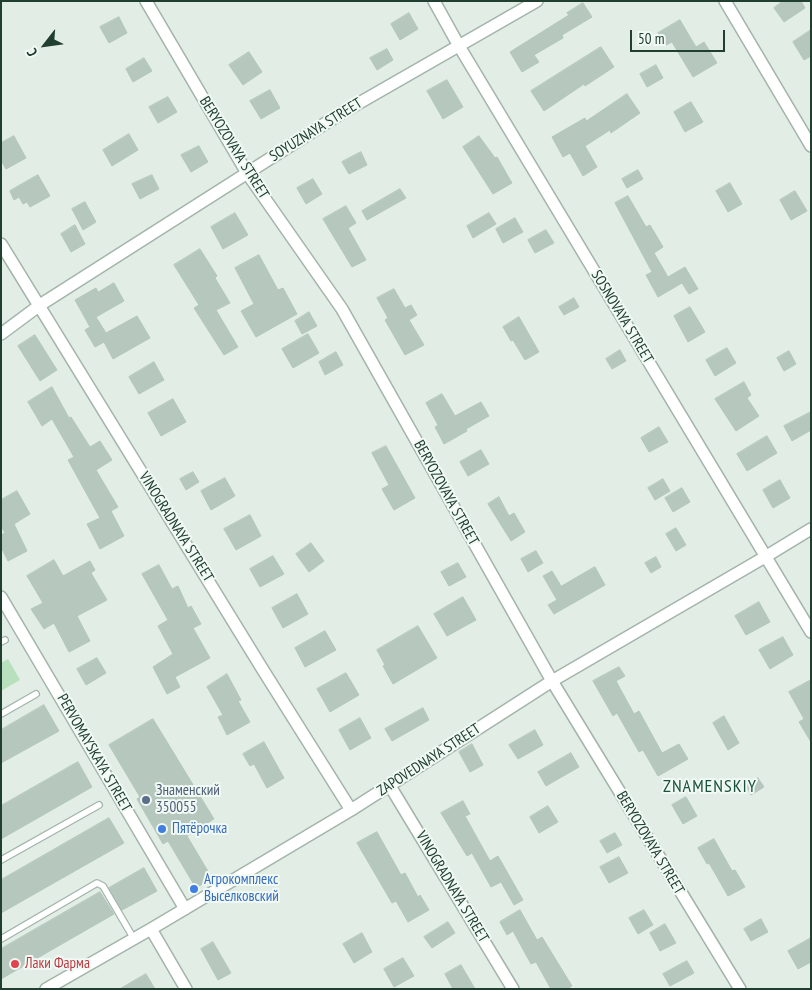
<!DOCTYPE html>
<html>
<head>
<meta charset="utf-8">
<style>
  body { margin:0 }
  #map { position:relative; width:812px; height:990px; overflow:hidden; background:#e1ede5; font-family:"PT Sans Narrow",sans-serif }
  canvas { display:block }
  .frame { position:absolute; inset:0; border:2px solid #203f31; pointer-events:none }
  .north { position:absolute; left:20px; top:20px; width:50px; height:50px; -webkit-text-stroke:4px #f1f9f4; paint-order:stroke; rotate:240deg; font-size:14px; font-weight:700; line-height:20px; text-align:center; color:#203f31 }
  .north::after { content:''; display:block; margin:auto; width:18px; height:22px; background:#203f31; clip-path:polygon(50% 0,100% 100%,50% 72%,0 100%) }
  .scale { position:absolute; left:630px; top:30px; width:95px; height:22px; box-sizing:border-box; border:2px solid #203f31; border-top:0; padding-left:6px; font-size:15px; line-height:18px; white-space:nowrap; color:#203f31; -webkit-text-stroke:4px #f1f9f4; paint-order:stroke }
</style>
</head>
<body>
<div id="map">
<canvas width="812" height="990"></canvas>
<div class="frame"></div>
<div class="north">С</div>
<div class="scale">50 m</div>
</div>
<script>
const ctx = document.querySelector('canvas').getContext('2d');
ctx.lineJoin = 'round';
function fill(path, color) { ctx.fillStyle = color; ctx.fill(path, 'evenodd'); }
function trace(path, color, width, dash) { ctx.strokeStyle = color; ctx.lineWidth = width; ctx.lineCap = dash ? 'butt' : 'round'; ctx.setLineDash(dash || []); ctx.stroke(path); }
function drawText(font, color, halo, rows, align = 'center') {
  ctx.font = font + ' "PT Sans Narrow",sans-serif'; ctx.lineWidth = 4; ctx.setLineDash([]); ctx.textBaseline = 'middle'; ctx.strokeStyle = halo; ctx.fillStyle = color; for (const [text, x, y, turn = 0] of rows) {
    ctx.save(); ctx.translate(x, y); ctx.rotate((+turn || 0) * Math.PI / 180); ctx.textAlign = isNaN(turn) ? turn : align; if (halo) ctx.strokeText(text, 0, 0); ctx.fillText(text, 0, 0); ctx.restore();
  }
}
fill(new Path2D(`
  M8,659L20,680L1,691V663Z`), '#b8e0bc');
const building = new Path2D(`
  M783,1H801L805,8L784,22L774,8Z
  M583,3L592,17L562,35L563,38L534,55L539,62L522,72L510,52L569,15L567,13Z
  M409,13L418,29L400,40L391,24Z
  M119,17L127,33L109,43L100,27Z
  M680,20L696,47L704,42L717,63L693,77L672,42L666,45L658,33Z
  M811,30V56L804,60L793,42Z
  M601,47L614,67L585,86L584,84L544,111L531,91Z
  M387,49L393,60L377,70L370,58Z
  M249,52L262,72L243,85L229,65Z
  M144,58L152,71L133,82L126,69Z
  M656,65L663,78L647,87L640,74Z
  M447,80L463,107L443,119L427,91Z
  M270,90L280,108L261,119L250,101Z
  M627,94L640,113L611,133L610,130L585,146L597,167L583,176L570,153L563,157L552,137L585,118L586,121Z
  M168,97L177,112L158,123L149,107Z
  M691,102L703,122L685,132L674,112Z
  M129,134L138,150L112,166L103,150Z
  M14,136L26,158L6,169L1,160V143Z
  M479,136L495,158L497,157L512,183L493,194L463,147Z
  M199,146L208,162L191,172L181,155Z
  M361,152L367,165L349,174L342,162Z
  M638,170L643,179L627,188L622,179Z
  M38,175L50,196L30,207L27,202L23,204L19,197L14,200L10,191Z
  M152,175L159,189L140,199L132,184Z
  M313,179L322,194L306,204L297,188Z
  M730,183L742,204L728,212L716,191Z
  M400,189L406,198L367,220L362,211Z
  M795,191L807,211L791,220L780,200Z
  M628,196L646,227L650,225L663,247L654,253L668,277L685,267L698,289L689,294L682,283L658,297L646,275L652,272L615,203Z
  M85,202L96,222L83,230L72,209Z
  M346,206L356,223L348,228L366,260L352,267L323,219Z
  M235,213L248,235L223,249L211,227Z
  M489,213L496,224L473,238L467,226Z
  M515,218L523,232L503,243L496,229Z
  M75,225L85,244L71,252L61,234Z
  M546,230L554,243L535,253L528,240Z
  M200,249L217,276L215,278L230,303L216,310L238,347L224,355L194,308L199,305L174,265Z
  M259,255L278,290L283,288L297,314L256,337L241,311L254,304L235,268Z
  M114,283L124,301L96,317L106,333L137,316L150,338L113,359L104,342L95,347L85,330L90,327L75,300L96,288L98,292Z
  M394,289L405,308L411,305L417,315L409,320L424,345L405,355L385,320L388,318L377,298Z
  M574,298L579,307L564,315L559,307Z
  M690,307L705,332L688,342L674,316Z
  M309,312L317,326L302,334L295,321Z
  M519,317L539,352L525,360L513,340L511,341L503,327Z
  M308,334L319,353L293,368L282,349Z
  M35,335L57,370L40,381L18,346Z
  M727,348L736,363L715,376L706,360Z
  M620,350L626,361L612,369L606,359Z
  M789,351L796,364L784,371L777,358Z
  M336,352L343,365L325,375L319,362Z
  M154,362L164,380L139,394L129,377Z
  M744,382L751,395L747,398L759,416L736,431L715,399Z
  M52,387L69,418L71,417L90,447L100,441L112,460L96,470L118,507L111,511L124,536L100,549L87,524L100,518L68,460L74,457L52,419L42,426L28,402Z
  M442,394L455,416L481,402L489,416L466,429L467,431L444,444L435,427L438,425L426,403Z
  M173,399L186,422L161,436L148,413Z
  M811,412V430L792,441L784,426Z
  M659,427L668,442L649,452L641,438Z
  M767,436L777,453L747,471L737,454Z
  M386,446L415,498L394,510L382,489L389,485L372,453Z
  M481,450L489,464L468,476L460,462Z
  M193,472L199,482L186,490L180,479Z
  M225,478L235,496L211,510L201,491Z
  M663,479L670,491L655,500L648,488Z
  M780,480L790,498L773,508L763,490Z
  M682,488L690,502L673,512L665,498Z
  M17,491L30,514L14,524L27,551L8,561L1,547V535L5,533L1,526V500Z
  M499,497L509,516L514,513L525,532L511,541L488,504Z
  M250,515L261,536L236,550L224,529Z
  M676,528L686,545L676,551L666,534Z
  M311,543L324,561L309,572L296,554Z
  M536,551L543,563L528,572L521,559Z
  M273,556L284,574L260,587L250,569Z
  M656,557L661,567L651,573L645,563Z
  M54,560L63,576L90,561L95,570L91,573L107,600L77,616L90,641L69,652L54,623L44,629L31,609L43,603L27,576Z
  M458,563L466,577L449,586L441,572Z
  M159,565L172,589L178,586L188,608L191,606L201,624L193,628L210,658L175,677L180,687L167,694L153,667L173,654L158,626L168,620L142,574Z
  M595,567L605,585L554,614L548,605L557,600L543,576L552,571L561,586Z
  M297,594L308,614L283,628L272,608Z
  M463,597L476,620L447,636L434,614Z
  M759,602L770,622L746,635L735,616Z
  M418,626L437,658L393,684L383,666L385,665L377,650Z
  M325,631L336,650L305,667L295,648Z
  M783,637L793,655L770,669L759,650Z
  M97,658L106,673L86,685L77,669Z
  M619,667L625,676L616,681L634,714L639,711L662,753L679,744L688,759L658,776L643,750L639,752L617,713L613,716L593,681Z
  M346,673L359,695L330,712L317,689Z
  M227,674L241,700L238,701L250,722L227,735L218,717L223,715L207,687Z
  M811,680V742L799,722L804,719L789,692Z
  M44,705L59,731L1,763V730Z
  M423,708L429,720L392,741L385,729Z
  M724,716L739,743L728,750L713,723Z
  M360,718L371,738L350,750L339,730Z
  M153,719L214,819L187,836L212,878L196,888L168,841L163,844L137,799L140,797L109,745Z
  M535,730L543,745L518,759L509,745Z
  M264,742L284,778L267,788L254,764L250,766L243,754Z
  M472,744L483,765L470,772L459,752Z
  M571,753L579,767L546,786L538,772Z
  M78,762L92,787L1,839V806Z
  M758,778L764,787L751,795L746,785Z
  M686,797L697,816L683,824L672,805Z
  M463,801L470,814L465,816L490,861L498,856L523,900L514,905L501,882L491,887L472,853L467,856L441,813Z
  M548,806L558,822L539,833L530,817Z
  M109,818L124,843L1,913V880Z
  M377,832L401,875L405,873L418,897L420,895L429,910L408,922L396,901L392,903L357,843Z
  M615,833L622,845L607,853L600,841Z
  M714,839L732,871L735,870L745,887L728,896L709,863L707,864L698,848Z
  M619,857L628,873L609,883L600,867Z
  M144,868L157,891L122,910L109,888Z
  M100,892L114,914L1,979V949Z
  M520,910L537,940L542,937L572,986L567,989H551L536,962L531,964L513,931L507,935L500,922Z
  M644,910L653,925L638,934L629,918Z
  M761,919L768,932L751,941L744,929Z
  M448,922L455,933L432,948L424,937Z
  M665,924L676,943L660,951L650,933Z
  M362,933L372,952L354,963L343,944Z
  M811,938V962L798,969L788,951Z
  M213,942L231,973L218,980L201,949Z
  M403,958L414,976L394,987L384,969Z
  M687,961L694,973L670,986L663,974Z
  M461,965L475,989H453L445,974Z
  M146,974L155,989H120Z`);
fill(building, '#b6c8be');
trace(building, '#b2c7bb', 1);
const service = new Path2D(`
  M1,642L5,640
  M1,714L36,694
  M1,860L99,805
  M1,939L97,883L103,886L134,939`);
const minor = new Path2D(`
  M146,1L247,173L342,309L552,681L740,989
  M434,1L459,46L811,632
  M725,1L811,146
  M1,244L263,670L351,810
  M1,334L40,305L340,114L537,1
  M1,597L185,909
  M390,786L513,989
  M151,929L186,989
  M46,989L151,929L351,810L552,681L765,557L811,529`);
trace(service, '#a3b5ab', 8);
trace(minor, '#a3b5ab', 14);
trace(service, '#fff', 5.5);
trace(minor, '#fff', 11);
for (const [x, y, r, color] of [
  [146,800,5,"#5c6f8a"],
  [162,829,5,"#3f7fe0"],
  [194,889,5,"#3f7fe0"],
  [15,964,5,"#e0444e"]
]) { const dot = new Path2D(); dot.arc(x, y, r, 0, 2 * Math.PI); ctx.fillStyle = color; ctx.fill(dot); trace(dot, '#f1f9f4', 2); }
drawText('15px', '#203f31', '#f1f9f4', [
  ["SOYUZNAYA STREET",316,130,-32],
  ["BERYOZOVAYA STREET",234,148,58],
  ["SOSNOVAYA STREET",622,317,59],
  ["BERYOZOVAYA STREET",446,493,61],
  ["VINOGRADNAYA STREET",176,527,58],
  ["PERVOMAYSKAYA STREET",94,753,60],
  ["ZAPOVEDNAYA STREET",429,760,-33],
  ["BERYOZOVAYA STREET",650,843,59],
  ["VINOGRADNAYA STREET",452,887,59]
]);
drawText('15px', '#4e5e75', '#f1f9f4', [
  ["Знаменский",156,791],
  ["350055",156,808]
], 'left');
drawText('15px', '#366cbe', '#f1f9f4', [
  ["Пятёрочка",172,829],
  ["Агрокомплекс",204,880],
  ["Выселковский",204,897]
], 'left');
drawText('15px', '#be3a42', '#f1f9f4', [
  ["Лаки Фарма",25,964]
], 'left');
ctx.letterSpacing = '1px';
drawText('18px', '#1a523c', '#f1f9f4', [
  ["ZNAMENSKIY",710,787]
]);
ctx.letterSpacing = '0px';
</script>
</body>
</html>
